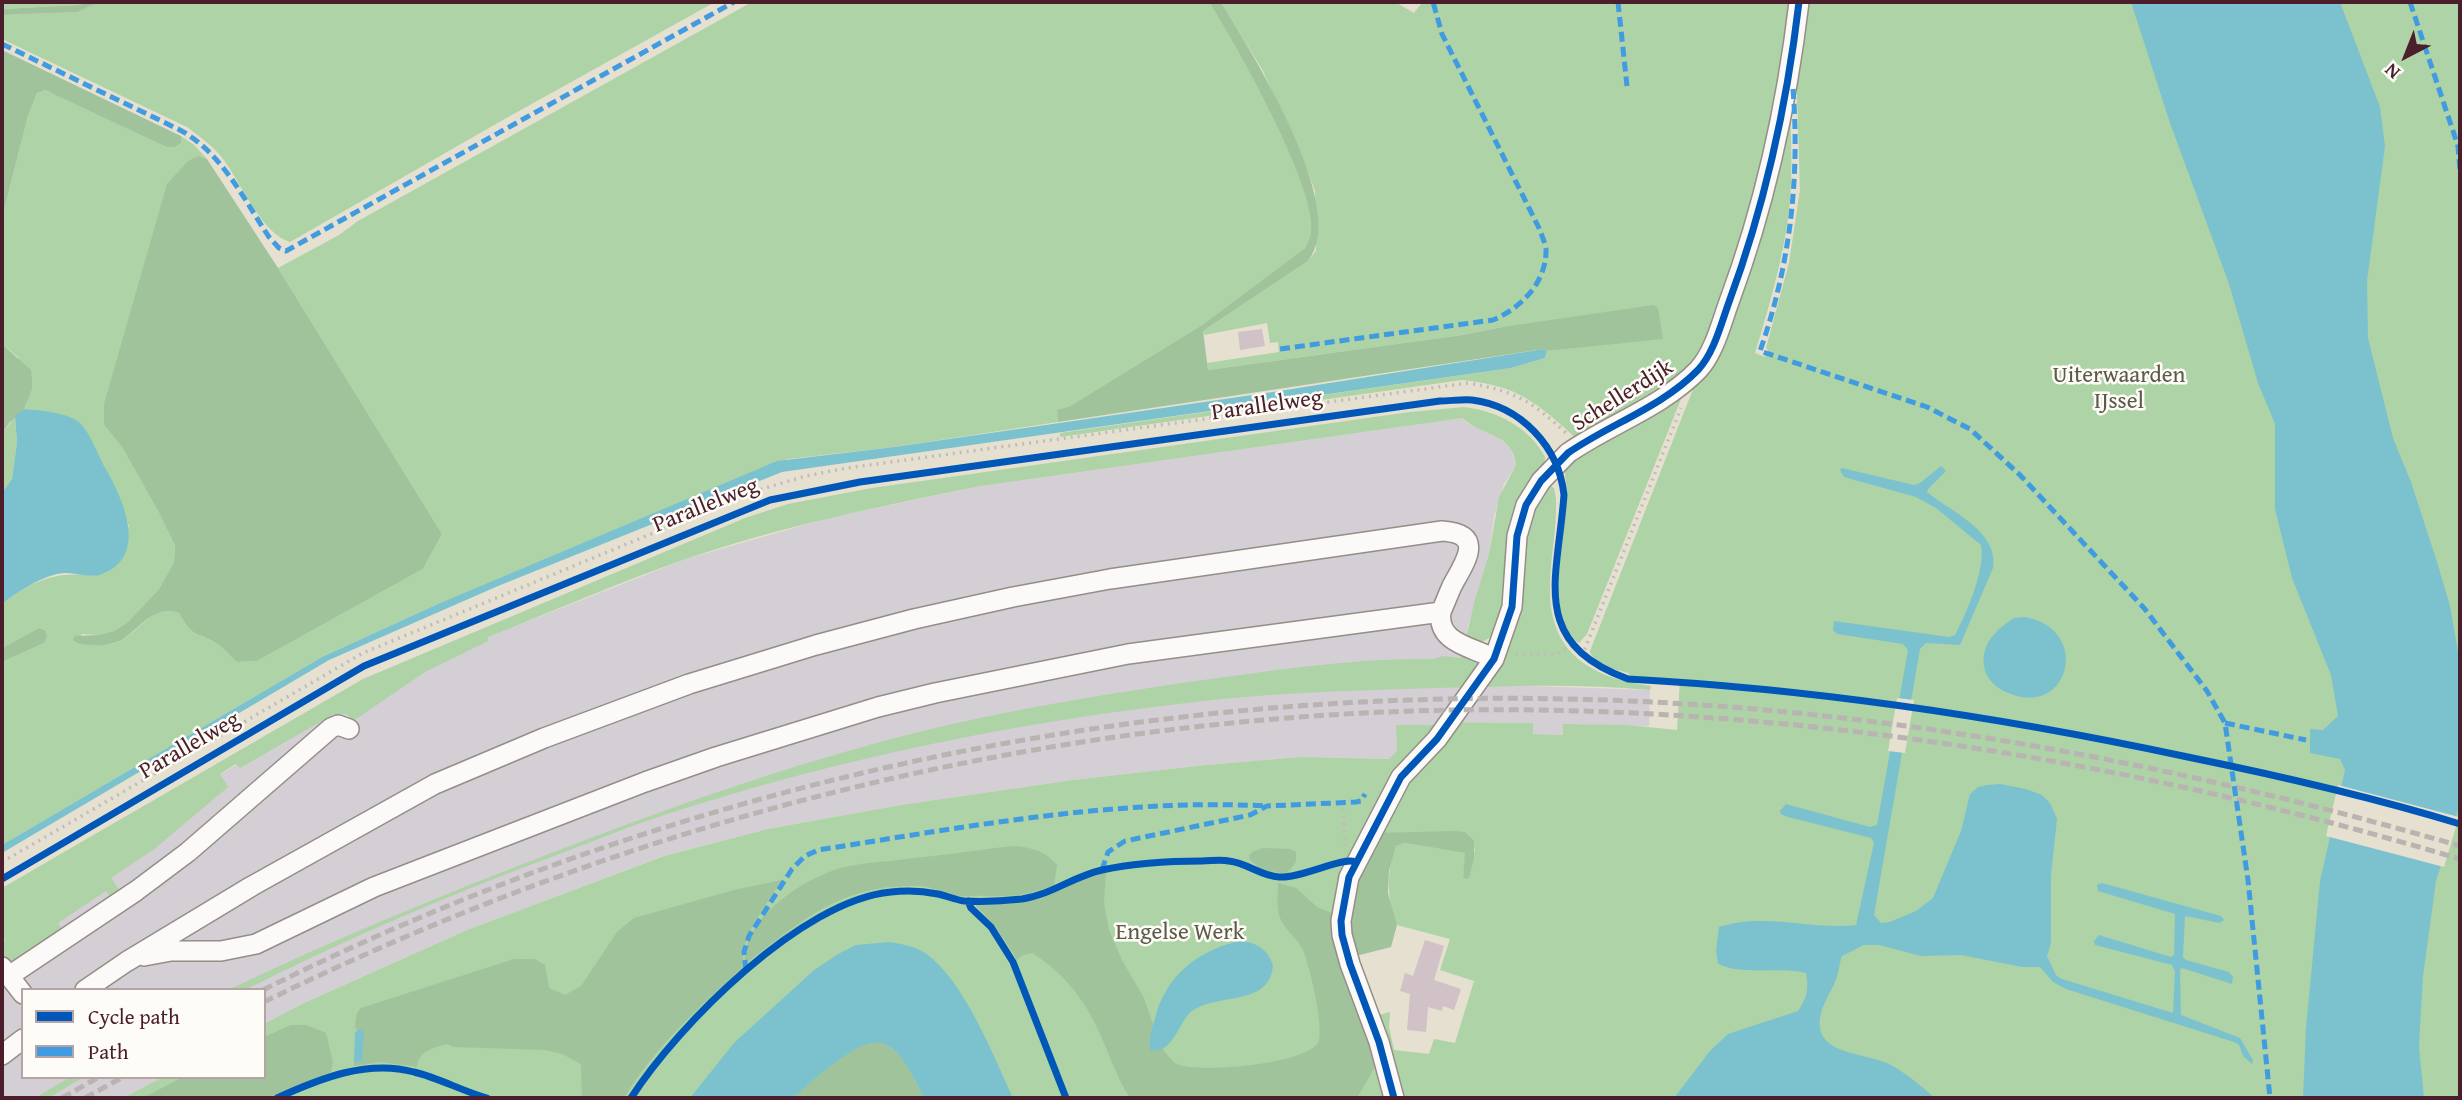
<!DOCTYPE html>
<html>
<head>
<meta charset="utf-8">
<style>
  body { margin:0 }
  #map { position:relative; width:2462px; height:1100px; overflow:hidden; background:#e5e0cf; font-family:"Gentium Book Plus",serif }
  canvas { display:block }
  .frame { position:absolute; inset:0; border:4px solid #4a1f2b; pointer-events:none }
  .legend { position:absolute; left:21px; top:988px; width:245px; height:91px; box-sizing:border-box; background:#fdfcf7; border:2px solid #b5a4a5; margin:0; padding:9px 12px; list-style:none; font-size:21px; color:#4a1f2b }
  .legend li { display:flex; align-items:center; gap:14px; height:35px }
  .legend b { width:35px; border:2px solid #b5a4a5 }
  .north { position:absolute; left:2371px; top:21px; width:70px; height:70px; -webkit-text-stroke:5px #fdfcf7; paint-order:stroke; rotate:222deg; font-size:19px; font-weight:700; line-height:28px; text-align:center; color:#4a1f2b }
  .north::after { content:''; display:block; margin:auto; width:24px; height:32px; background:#4a1f2b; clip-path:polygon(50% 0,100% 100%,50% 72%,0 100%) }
</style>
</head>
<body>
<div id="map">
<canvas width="2462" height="1100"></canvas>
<div class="frame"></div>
<ul class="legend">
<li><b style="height:9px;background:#0057b8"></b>Cycle path</li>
<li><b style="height:9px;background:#409be1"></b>Path</li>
</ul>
<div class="north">N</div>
</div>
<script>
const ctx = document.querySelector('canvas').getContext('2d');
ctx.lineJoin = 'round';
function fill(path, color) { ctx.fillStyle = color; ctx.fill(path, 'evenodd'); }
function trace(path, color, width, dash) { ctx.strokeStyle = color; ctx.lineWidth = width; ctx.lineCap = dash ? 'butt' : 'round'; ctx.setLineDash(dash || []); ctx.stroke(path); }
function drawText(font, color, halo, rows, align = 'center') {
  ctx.font = font + ' "Gentium Book Plus",serif'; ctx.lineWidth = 5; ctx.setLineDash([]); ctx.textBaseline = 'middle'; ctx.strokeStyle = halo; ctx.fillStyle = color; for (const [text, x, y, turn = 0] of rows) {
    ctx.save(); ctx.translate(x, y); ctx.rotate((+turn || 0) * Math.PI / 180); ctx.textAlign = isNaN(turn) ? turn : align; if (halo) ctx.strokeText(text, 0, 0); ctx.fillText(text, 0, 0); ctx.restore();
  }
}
fill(new Path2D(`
  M1463,418L1467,423L1497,436L1511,449L1516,465L1504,484L1494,516L1489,554L1468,626L1462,687L1435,725L1389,759L1301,757L1206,765L1073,780L901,805L768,829L663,856L467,930L302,1004L264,1024V990H23V1077H163L123,1098H2V902L281,739L488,637L686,559L832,517L981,486Z
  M1498,685L1650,690L1649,726L1563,724V735L1533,734V723L1457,722L1470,687Z`), '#d4ced5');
fill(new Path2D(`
  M2,2H85L79,5L2,9Z
  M99,2H715L501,121L290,242C260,233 240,179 220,155C210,144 199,136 187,127L2,39V15L78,12Z
  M752,2H1209C1236,45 1317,186 1311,233C1310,238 1307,244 1305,248L1202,325L1070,406L1057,410L1058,422L894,447L788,459L766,466L440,603L322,657L2,845V662L44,643L45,630L39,628L2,648V604C32,581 56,570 94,576L129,526L104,465L36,410L24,409L32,390L18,357L2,344V218L28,116L37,93L44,90L181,143V136L194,145L207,159L199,156L104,425L122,447L159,513L175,546L174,562L159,589L128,622L114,631L99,635L81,634L86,645C97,645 110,646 120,641C141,630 151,604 179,613C192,639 198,632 219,645C226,650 232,657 237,662L257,661L423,569L442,534L278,268L339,235L358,221Z
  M1221,2H1395L1414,13L1421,4L1413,2H1797L1758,194L1705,346L1682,378L1578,440C1537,403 1520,386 1462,380L1060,437V433L1511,368L1545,358L1547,351L1663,338L1503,327L1462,335L1208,370L1207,363L1279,352L1278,342L1270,343L1267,323L1204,335L1203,331L1308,261L1316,251L1315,191L1308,172L1263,71Z
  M1803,2H2460V1098H123L163,1077H264V1024L302,1004L467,930L664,856L768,829L901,805L1073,780L1206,765L1301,757L1389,759L1397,751L1396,725H1434L1436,722L1533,723V734L1563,735V724L1627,725L1677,730L1680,680L1628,676L1629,673C1616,670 1592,664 1590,651L1699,374L1790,103C1791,139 1793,175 1789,211C1783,260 1769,306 1755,353L1765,357L1768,350L1766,348L1789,263L1800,190L1796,64ZM1378,833L1475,849L1469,879L1463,877L1466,853L1405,843L1396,846C1386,874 1387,898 1397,925L1450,939L1440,970L1474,981L1455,1043L1434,1039L1429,1054L1394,1050L1389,1027L1390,1012L1379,1015L1346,929Z
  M1685,389L1587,634L1579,643C1544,620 1565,535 1567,499C1568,486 1563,474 1566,461Z
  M1464,407C1497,411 1529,427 1545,457L1544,467L1493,635C1484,642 1476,645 1465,643L1474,603L1489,554L1499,497L1516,465C1513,432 1478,435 1463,418L981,486C881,506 782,526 686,559C619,582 554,611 488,637V641L425,672L353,721L347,714H334L240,768L236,764L220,774L228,787L153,850L111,878L122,894L113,900L106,891L58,923L64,933L11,964L2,957V943L6,940L2,935V888L363,679L745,518L788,504L872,488L1410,412Z
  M15,416L17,442L12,479L2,493V434Z
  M1549,485L1554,488L1556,499C1557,531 1549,563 1550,595C1552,657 1597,679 1651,686L1650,690C1595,685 1538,685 1485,687L1528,514Z
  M1462,652C1484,663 1481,667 1470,687C1379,690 1286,691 1195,702C1016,722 836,759 664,815C630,826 596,840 562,853C453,893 348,938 245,990H228C335,939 444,894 554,852C663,810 772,771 884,741C984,714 1086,697 1189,682C1271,671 1350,658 1434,659L1442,656L1460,658Z
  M70,1077H84L48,1098H35Z`), '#add3a6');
fill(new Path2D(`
  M85,2H99L78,12L2,15V9L79,5Z
  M1209,2H1221C1251,52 1351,209 1308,261L1203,331L1208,370L1462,335L1503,327L1653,305L1658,308L1663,339L1547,351L1544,349L1058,422L1057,410L1070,406L1202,325L1305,248C1307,244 1310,238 1311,233C1317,187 1236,45 1209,2Z
  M2,50L181,136V143L174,147H167L45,90L37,93L28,116L2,218Z
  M199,156L207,159L278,268L442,534L423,569L257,661L237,662C231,657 226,650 219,645C198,631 193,640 179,613C153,605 141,627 122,640C114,644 103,646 95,645C87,645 80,645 73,640L75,636L99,635L114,631L128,622L159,589L174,562L175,546L159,513L122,447L104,425V404L167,184L188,161Z
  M2,344L31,370L32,380V390L24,409L9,423L2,434Z
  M39,628L45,630L47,636L44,643L2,662V648Z
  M1455,831L1465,832L1474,841V858L1469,879L1463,878L1465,853L1405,843L1396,846L1389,871L1388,893L1397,925L1391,947L1352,957L1345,908L1377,833Z
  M1011,846C1029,847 1045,850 1057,865L1054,885C1030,895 1012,897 986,896C977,895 968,897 959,896C945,894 932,886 918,886C840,884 804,920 746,963L745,961C743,917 807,876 845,867C862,863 881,862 898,860C936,856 973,851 1011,846Z
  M1263,848L1290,849L1296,852V862L1286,874L1261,869L1250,860L1249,856L1252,852Z
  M1106,872L1104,903L1109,930L1122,960L1144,998L1153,1024L1149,1048L1159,1050L1162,1048C1166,1053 1171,1061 1177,1064C1197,1074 1314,1064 1319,1040C1323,1022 1310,968 1303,950C1298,939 1286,931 1281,920C1276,911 1278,893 1278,883L1296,888L1317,907L1337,915L1380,1058L1357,1098H1130C1117,1078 1110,1056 1100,1034C1085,1000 1064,973 1032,953L1023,955L1017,960C1005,939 993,922 976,906L977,904L1013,903L1041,899L1076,881Z
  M782,880C768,902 737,940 744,966C700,1006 655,1047 624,1098H582L581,1064L562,1054L545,1050L453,1047L447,1044C433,1048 419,1050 417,1067L380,1062L354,1066V1062H359V1029L356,1030C355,1022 355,1014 361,1008L514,959H535L545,965L549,988L565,995L581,986L617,932L634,918L734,890Z
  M291,1025H306L326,1033L333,1062L331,1072L267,1098H143L183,1077H264V1037Z
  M872,1041C900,1043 913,1076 924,1098H791C810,1080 847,1047 872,1041Z`), '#a0c39c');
fill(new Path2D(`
  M2131,2H2340L2380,107L2385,146L2367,281L2368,338L2393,438L2411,482L2437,562L2450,606L2460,663V803L2436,881L2423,976L2419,1047L2424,1098H2303L2306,1028L2320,881L2345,770L2340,759L2310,753V729L2323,730L2338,716L2331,675L2292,578L2275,509V424L2258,383L2229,284L2170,123Z
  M1544,349L1547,351L1545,358L1511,368L782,472L498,586L329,660L2,853V845L322,657L440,603L777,461L894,447L1273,392Z
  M24,409C39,410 71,413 81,424C90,434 96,450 102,462C120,493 152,555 102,574C91,579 76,572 64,573C43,575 19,591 2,604V493L12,479L17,442L15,416Z
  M1941,466L1946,471L1928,489L1927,492C1951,512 1999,531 1993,568L1960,645L1926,643L1920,649L1874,915L1881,923L1890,922L1916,911L1933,898L1961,831L1970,794L1978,787L1987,785L2000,784L2026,789L2042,795L2050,803L2057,819L2051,875V943L2047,956L2056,975L2062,979L2173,1013L2175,972L2172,965L2095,945L2094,941L2099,935L2171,957L2174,955L2175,914L2098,891L2097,885L2102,883L2221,916L2224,920L2220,923L2185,916L2183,957L2186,960L2229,972L2233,977L2232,984L2182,968L2180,970L2181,1015L2240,1038L2253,1060L2252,1064L2243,1056L2239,1045L2234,1042L2066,989L2053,982L2040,967H2022L1961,955L1921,956L1879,945H1864L1842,956C1839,964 1839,973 1835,982C1829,996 1818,1010 1820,1027C1822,1054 1867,1054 1887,1063C1904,1071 1921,1086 1935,1098H1674L1710,1051L1728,1034L1798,1011C1807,998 1809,989 1806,973C1778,966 1744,976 1718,964L1716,950L1719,927C1763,912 1811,930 1856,925L1874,843L1871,838L1788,817L1781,814L1780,811L1786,804L1870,827L1877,825L1908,650L1903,644L1837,634L1833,630L1834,621L1949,637L1955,635C1966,614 1986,569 1981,545L1936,508L1916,497L1844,477L1840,470L1842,468L1914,485L1920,483Z
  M2025,617C2092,629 2070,719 2008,693C1996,688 1986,679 1984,666C1981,643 1997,629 2014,618Z
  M1238,941C1255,941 1268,949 1273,965C1270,1010 1211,990 1188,1015C1178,1026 1171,1055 1150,1050C1148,1040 1152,1028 1155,1018C1166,976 1196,952 1238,941Z
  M889,942C902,944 914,946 925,953C964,980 993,1055 1013,1098H924C888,1021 872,1033 813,1080C807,1085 800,1093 792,1097C785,1100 705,1098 690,1098L734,1043L813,971L838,954L856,945Z
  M359,1029L364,1032L362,1061L354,1062L355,1033Z`), '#7cc2ce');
fill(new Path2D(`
  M1897,698L1914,700L1905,753L1888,751Z
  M2338,785L2459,817L2444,867L2326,836Z`), '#e5e0cf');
fill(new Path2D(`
  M1262,329L1265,346L1240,350L1238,332Z
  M1425,940L1444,946L1434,980L1461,989L1454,1010L1443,1006L1442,1011L1428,1007L1426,1032L1407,1030L1410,994L1400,991L1405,973L1413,976Z`), '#d0c2c6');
const minor = new Path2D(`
  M144,956L171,951H221L256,944L374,887L645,782L716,757L878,707L935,693L1128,654L1441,612
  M2,967L9,976L136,891L188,852L331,728L338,725L349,729
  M9,976L23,994
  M85,990L126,962L252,886L435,784L544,738L689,684L816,645L914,619L1013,597L1110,579L1442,531C1487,534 1464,563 1452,586C1448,595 1445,603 1441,612C1436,644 1475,647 1494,659
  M2,1055L23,1039
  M1394,1098L1379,1042L1350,964L1342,935L1341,921L1349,877L1401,777L1437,739L1494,659L1512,607L1517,536L1526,505L1541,481L1568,453C1610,424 1662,407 1698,370C1714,353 1721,324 1729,302C1765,205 1787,104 1799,2`);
trace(minor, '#968d86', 22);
trace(new Path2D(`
  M1516,654H1557L1572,645
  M1582,656L1681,408
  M1343,802L1345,846
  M2,862L363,653L755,491L806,476L847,468L1468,383C1515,391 1532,401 1567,434`), '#c1bcbb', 3.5, [2, 5]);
trace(minor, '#fbfaf8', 19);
trace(new Path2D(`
  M263,990C666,788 1117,689 1567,699C1869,705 2171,762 2460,846
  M264,1002C635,819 1041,717 1454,710C1793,705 2136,762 2460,859
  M62,1098L99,1077
  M85,1098L123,1077`), '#b9b3b2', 5, [10, 5]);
trace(new Path2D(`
  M1618,2L1627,86
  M2410,2L2458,146L2460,171
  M2,44L178,129C221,151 243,198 269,237L279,248L286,251L734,2
  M1793,89C1800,178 1790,266 1760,351L1927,407L1970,429L2020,475L2144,608L2207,691L2225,723L2248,880L2270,1098
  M1280,349L1493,320C1521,308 1547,282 1546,249C1545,242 1541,234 1539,228L1442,34L1433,2
  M2225,723L2306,740
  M1102,870L1108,852L1125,841L1250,815L1267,806L1356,802L1361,801L1365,794
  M746,970L744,952L749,936L792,869L805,856L818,850C966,827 1117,798 1267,806`), '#409be1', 5, [10, 5]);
trace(new Path2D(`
  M2,879L364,666L770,500L860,482L1440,401C1450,401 1462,399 1472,400C1521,406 1559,447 1564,495C1558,579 1528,642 1628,679C1814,689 2000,717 2183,756C2276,775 2369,796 2460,824
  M968,901L971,908L991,927L1013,962L1066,1098
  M277,1098C319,1079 367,1059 414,1072C439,1078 462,1091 487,1098
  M631,1098C678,1025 802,900 891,892C907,890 923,891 938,894C947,896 956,900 964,901C983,902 1004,901 1022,899C1051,895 1074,876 1102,870C1135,863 1169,861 1202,861C1211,861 1220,859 1229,861C1247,863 1261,876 1279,877C1300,879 1344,856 1355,862
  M1394,1098L1379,1042L1350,964L1342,935L1341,921L1349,877L1401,777L1437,739L1494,659L1512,607L1517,536L1526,505L1541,481L1568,453C1610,424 1662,407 1698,370C1714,353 1721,324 1729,302C1765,205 1787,104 1799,2`), '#0057b8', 7);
drawText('23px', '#5d5a4a', '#fdfcf7', [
  ["Uiterwaarden",2119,376],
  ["IJssel",2119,402],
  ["Engelse Werk",1180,933]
]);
drawText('23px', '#4a1f2b', '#fdfcf7', [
  ["Schellerdijk",1623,396,-32],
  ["Parallelweg",1267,406,-8],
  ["Parallelweg",706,506,-22],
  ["Parallelweg",190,746,-30]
]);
</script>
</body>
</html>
